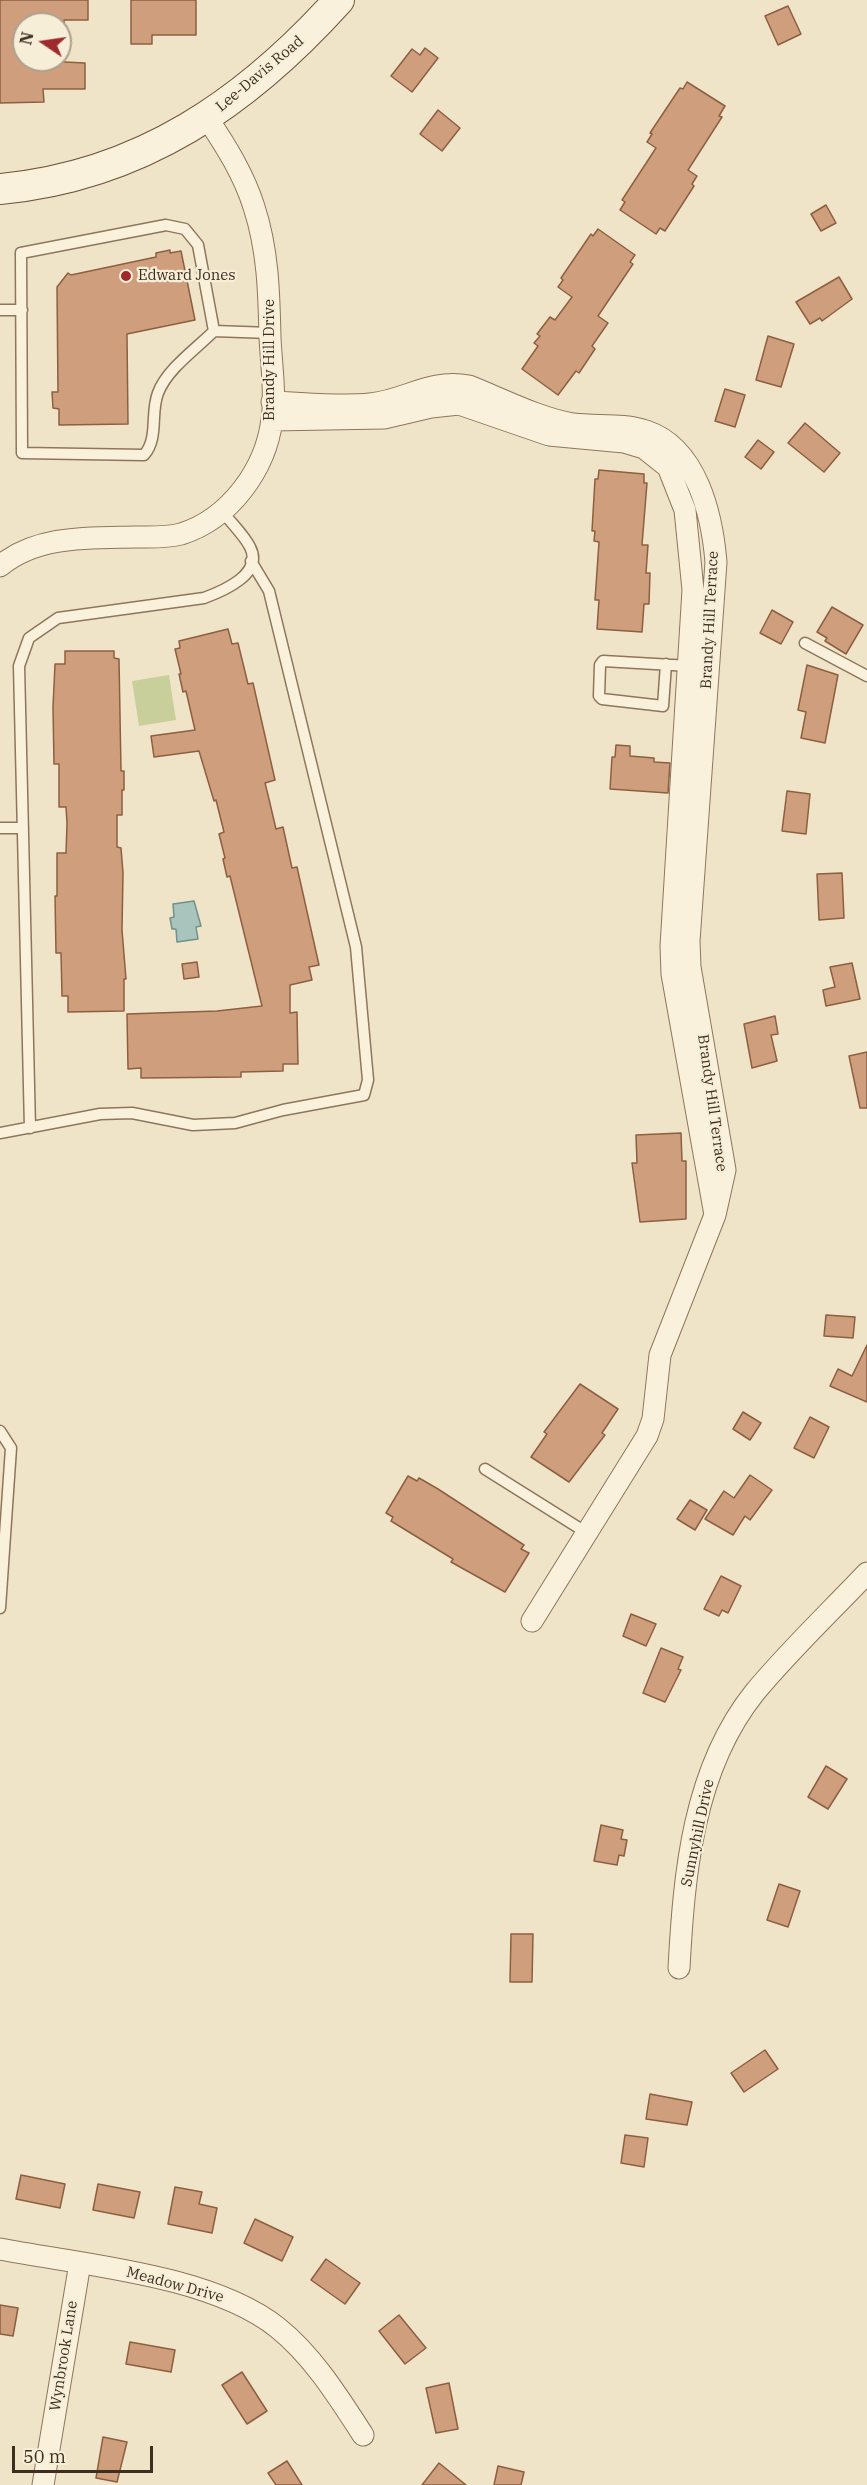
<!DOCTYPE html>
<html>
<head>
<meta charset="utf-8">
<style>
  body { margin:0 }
  #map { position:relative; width:867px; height:2485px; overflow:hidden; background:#f0e4c8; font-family:"IBM Plex Serif",serif }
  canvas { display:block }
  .north { position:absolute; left:12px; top:12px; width:60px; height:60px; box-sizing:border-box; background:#f7eed8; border:2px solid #ada18e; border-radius:50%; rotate:283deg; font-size:16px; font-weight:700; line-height:24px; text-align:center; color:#3d2e20 }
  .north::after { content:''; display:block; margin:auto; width:21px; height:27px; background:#9e2a2b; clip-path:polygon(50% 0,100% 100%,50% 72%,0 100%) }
  .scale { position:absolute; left:12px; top:2446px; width:141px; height:27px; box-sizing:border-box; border:3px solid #3d2e20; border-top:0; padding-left:8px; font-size:18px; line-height:21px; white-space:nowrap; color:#3d2e20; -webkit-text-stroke:4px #f7eed8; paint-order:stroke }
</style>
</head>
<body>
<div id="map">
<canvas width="867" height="2485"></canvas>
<div class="north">N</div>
<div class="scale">50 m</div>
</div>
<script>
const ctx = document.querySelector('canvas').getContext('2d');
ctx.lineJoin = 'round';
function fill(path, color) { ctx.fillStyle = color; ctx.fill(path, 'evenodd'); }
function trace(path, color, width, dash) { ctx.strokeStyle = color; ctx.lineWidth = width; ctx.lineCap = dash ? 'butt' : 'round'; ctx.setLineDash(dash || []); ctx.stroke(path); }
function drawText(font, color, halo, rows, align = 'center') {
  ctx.font = font + ' "IBM Plex Serif",serif'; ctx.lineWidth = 4.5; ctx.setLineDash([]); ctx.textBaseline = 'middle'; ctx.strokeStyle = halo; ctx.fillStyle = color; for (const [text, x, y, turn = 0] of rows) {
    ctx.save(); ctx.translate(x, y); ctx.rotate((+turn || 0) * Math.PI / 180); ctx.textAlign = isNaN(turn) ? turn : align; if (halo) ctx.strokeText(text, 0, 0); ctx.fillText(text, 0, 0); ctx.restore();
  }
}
fill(new Path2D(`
  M169,675L176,720L139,726L132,681Z`), '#c9cf9b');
const water = new Path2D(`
  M194,901L201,926L196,927L198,939L177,942L176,929H172L170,918L174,917L173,904Z`);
fill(water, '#a9c4bc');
trace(water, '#6f938a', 1.5);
const building = new Path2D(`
  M0,0H88V20H64V24H24V60L85,63V89H43L44,102L0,103Z
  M131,0H196V35H152V44H131Z
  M788,6L801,34L778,45L765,16Z
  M425,48L438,58L412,92L391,76L412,49L420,55Z
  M687,82L725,106L719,116L722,117L688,170L697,176L692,184L694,186L665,231L660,228L656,234L620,210L625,202L622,200L656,148L647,142L652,134L650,133L680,88L683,89Z
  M438,110L460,128L442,151L420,134Z
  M826,205L836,223L821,231L811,214Z
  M598,229L635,255L630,262L633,264L598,316L608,323L592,346L595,349L579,373L576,371L558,395L522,369L538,346L534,343L540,336L537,334L550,317L555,320L572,297L558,287L563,280L561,278L591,234L593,236Z
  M170,250V253L181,251L195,320L127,334L128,424L59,425V409L53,408L52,392H58L57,287L68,273L71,275L156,257V253Z
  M839,277L852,299L822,321L820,318L810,324L796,302Z
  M768,336L794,344L781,387L756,380Z
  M725,389L745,395L735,427L715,421Z
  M805,423L840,453L824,472L788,443Z
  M758,440L774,452L761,469L745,457Z
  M599,470L644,474V483H647L642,545H648L646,573H650L649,604H644L642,632L597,629L599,600H595L599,542L594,541L595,531H592L595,479H598Z
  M832,607L863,625L846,654L825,641L827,638L817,632Z
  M772,610L793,622L781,644L760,633Z
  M228,629L232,644L238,643L248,684L253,683L275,780L265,783L268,795L276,829L283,827L292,868L297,867L319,965L309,967L312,980L290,985V1013L297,1012L298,1064H283V1071L241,1072V1077L141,1078V1068L128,1069L127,1014L217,1011L262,1006L230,876L227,877L223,859L225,858L219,834L224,832L216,800L214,801L199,751L154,757L151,736L195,730L186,691L183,692L179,674H181L175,649L180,648L179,641Z
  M65,651H114V658L119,659L121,771H124V790H122V815H117V847L121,848L123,873L122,930L126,979H124V1011L68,1012V996H62L61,953H56L55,896H57V853H66L67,823L66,807H59V764H54L53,707L55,664H65Z
  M807,665L838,675L825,743L801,738L806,712L798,710Z
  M616,745L630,746V756L654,758V762L670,763L668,793L610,789L612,757H615Z
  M787,791L810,794L806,834L782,831Z
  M842,873L844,918L819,920L817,874Z
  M197,962L199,977L184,979L182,964Z
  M852,963L860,999L826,1006L823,990L835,987L830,967Z
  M775,1016L778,1034L771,1035L777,1061L752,1068L744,1024Z
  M867,1052V1108H860L849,1056Z
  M681,1133L682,1161H686V1219L640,1222L632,1163H637L636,1135Z
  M826,1315L855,1317L853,1338L824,1336Z
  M867,1345V1402L830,1386L838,1369L852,1376Z
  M580,1384L618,1409L602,1433L605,1435L569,1482L531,1457L547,1434L544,1432Z
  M743,1412L761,1423L750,1440L733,1429Z
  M810,1417L829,1427L814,1458L794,1448Z
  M750,1475L772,1490L750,1520L745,1516L733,1535L705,1519L724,1491L734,1498Z
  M408,1476L417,1481L419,1478L438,1489L524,1545L521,1549L529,1553L505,1592L451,1562L453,1559L391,1521L393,1517L386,1513Z
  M690,1500L707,1510L695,1530L677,1519Z
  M721,1576L741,1586L728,1613L722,1610L719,1616L704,1609Z
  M631,1614L656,1624L646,1646L623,1636Z
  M661,1648L683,1657L678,1669L681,1670L665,1702L643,1693Z
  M826,1766L847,1779L828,1809L808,1797Z
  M601,1825L623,1830L621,1839L627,1840L624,1856L619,1855L617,1865L594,1861Z
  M779,1884L800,1891L788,1927L767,1920Z
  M511,1934H533L532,1982H510Z
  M765,2050L778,2069L744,2092L731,2073Z
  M650,2094L692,2102L687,2125L646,2119Z
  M625,2135L648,2138L644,2167L621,2163Z
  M21,2175L65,2184L60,2208L16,2199Z
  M98,2184L140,2192L134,2218L93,2210Z
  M175,2187L202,2192L199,2204L217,2208L212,2233L168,2224Z
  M255,2219L293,2237L282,2261L244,2243Z
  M326,2259L360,2283L345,2304L311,2280Z
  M0,2305L18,2308L13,2336L0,2334Z
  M399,2315L426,2348L405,2364L379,2331Z
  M130,2342L175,2350L171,2372L126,2364Z
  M242,2372L267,2411L247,2424L222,2385Z
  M449,2383L458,2429L436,2433L426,2388Z
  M103,2437L127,2442L117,2482L96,2478Z
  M287,2461L302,2485H276L268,2473Z
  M439,2463L466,2485H422Z
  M498,2466L524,2472L521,2485H494Z`);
fill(building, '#cf9f7d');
trace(building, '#8d5f41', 1.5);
const service = new Path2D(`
  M0,310H22
  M214,331L198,245L185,229L166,225L21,253L22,453L144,455C159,438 150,413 158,393C167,369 196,349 214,331L270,333
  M805,643L867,676
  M666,664L663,706L602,699L599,696L600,665L603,661L690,666
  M0,828H23
  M30,1128L19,666L29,638L58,618L204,598C223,591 264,574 250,547C244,535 231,523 223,512
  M0,1133L100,1114L132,1113L193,1125L235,1123L283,1110L364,1095L368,1080L356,947L269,591L251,561
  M0,1431L11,1448L0,1608
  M485,1469L587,1533`);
const minor = new Path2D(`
  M272,402C304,403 338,407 370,404C408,400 428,379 469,386C502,399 538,418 573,424C597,427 623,423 646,431C697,448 712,515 716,562L689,941L690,967L725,1170L715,1215L672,974L671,946L693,590L685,510L668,467L644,448L624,442L549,435L459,404L431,407L384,418L272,420
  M0,566C37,535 90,538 135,537C150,537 166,538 181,534C229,519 266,470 272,419C276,393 271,363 270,337C269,292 268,250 254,207C244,175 226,146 207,118
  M532,1621L647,1436L653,1419L660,1355L715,1215
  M679,1968C684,1874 693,1769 755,1692C790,1650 830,1612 867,1573
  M0,2249C83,2265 212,2275 278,2328C313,2356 339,2398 363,2435
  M43,2485L80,2263`);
const secondary = new Path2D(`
  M0,189C141,176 247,102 339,0`);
trace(service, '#8d765c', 13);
trace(minor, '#8d765c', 23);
trace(secondary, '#6f573f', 32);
trace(service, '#faf1dc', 10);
trace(minor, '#faf1dc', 21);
trace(secondary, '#faf1dc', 30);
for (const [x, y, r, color] of [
  [126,276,6,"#9e2a2b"]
]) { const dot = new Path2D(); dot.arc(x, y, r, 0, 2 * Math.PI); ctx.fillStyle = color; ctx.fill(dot); trace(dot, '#f7eed8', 2); }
drawText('15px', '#3d2e20', '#f7eed8', [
  ["Lee-Davis Road",260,74,-40],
  ["Brandy Hill Drive",270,360,-90],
  ["Brandy Hill Terrace",710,620,-87],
  ["Brandy Hill Terrace",712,1103,82],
  ["Sunnyhill Drive",698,1833,-78],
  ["Meadow Drive",175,2285,15],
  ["Wynbrook Lane",64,2356,-81]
]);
drawText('15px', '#3d2e20', '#f7eed8', [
  ["Edward Jones",138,276]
], 'left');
</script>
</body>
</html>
